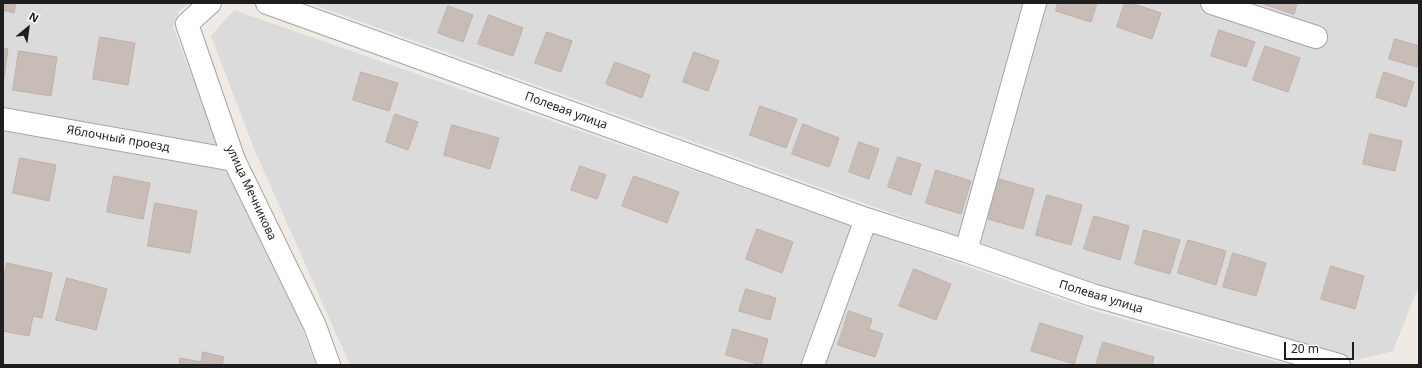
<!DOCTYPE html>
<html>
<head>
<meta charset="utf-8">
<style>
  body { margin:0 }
  #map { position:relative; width:1422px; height:368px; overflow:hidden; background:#efeae3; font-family:"Noto Sans",sans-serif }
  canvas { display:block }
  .frame { position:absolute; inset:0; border:4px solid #1e1e1e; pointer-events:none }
  .north { position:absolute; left:8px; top:8px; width:40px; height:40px; -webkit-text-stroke:3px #fff; paint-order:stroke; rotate:29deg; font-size:11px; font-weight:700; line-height:16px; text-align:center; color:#1e1e1e }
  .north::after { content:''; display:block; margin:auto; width:14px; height:18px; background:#1e1e1e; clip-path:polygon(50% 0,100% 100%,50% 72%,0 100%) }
  .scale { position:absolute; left:1284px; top:342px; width:70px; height:18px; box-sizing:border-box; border:2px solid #1e1e1e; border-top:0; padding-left:5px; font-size:12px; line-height:14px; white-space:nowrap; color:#1e1e1e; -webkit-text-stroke:3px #fff; paint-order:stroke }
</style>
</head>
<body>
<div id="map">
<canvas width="1422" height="368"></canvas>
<div class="frame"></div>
<div class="north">N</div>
<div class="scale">20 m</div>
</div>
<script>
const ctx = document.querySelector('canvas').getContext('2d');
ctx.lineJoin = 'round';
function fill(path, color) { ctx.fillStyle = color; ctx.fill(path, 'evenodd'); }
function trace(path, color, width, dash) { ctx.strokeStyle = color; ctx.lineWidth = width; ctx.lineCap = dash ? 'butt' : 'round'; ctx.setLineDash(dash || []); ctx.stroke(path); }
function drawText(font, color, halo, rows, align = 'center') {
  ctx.font = font + ' "Noto Sans",sans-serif'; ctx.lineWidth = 3; ctx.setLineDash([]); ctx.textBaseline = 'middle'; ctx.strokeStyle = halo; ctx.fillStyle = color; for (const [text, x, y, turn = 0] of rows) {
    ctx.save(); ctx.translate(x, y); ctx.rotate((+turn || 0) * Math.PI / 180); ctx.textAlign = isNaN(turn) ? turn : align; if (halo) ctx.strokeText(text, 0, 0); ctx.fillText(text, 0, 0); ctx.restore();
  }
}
fill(new Path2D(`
  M3,3H190L179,11L173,27L212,128L291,298L316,365H3Z
  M309,3H1419V285L1393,351L1357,360L1091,283L866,204Z
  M234,10L1095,311L1289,365H350L255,151L211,36Z`), '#dcdbdb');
const building = new Path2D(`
  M3,3H16L14,13L3,10Z
  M1058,3H1097L1091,22L1056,11Z
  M1125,3H1131L1161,13L1152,39L1117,27Z
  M1261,3H1297L1294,14Z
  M448,6L473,15L463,42L438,33Z
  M489,15L523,28L513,56L478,44Z
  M1219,30L1255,42L1246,67L1211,56Z
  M547,32L572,41L561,72L535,63Z
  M100,37L135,43L128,85L93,79Z
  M1395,39L1419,46L1417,67L1389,59Z
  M1265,46L1300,58L1288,92L1253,80Z
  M3,48L8,49L3,85Z
  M19,51L57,57L51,96L13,90Z
  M694,52L719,61L708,91L683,82Z
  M615,62L650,75L642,98L606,84Z
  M361,72L398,83L389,111L353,100Z
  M1384,72L1414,82L1406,107L1376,97Z
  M760,106L797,119L786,148L750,135Z
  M395,114L418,122L408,150L386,142Z
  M803,124L839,138L829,167L792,154Z
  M452,125L499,138L490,169L444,155Z
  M1370,134L1402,141L1395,171L1363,164Z
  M859,142L879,149L869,179L849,172Z
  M898,157L921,164L911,195L888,187Z
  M20,158L56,165L49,201L13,193Z
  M580,166L606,175L597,199L571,190Z
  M936,170L971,181L961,214L926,203Z
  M114,176L150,183L143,219L107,212Z
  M634,176L679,192L667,223L622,206Z
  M999,179L1034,189L1023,229L988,219Z
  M1047,195L1082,205L1071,245L1036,235Z
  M155,203L197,211L190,253L148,246Z
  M1094,216L1129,226L1120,260L1084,249Z
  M757,229L793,242L782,273L746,259Z
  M1144,230L1180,240L1170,274L1135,264Z
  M1188,240L1226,251L1216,285L1178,273Z
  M1233,253L1266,263L1256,296L1223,287Z
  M7,263L52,273L42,318L33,316L29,336L3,331V282Z
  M1331,266L1364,276L1355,309L1321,299Z
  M914,269L951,284L936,320L899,306Z
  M67,278L107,289L96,330L56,320Z
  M746,289L776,298L770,320L739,311Z
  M849,311L872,319L869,329L883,334L875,357L838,345Z
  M1040,323L1083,336L1074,364L1031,351Z
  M733,329L768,339L761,365L726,355Z
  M1103,342L1154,357L1152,365H1096Z
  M203,352L224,357L222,365H179L180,358L201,362Z`);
fill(building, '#c7bcb6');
trace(building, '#c2afa5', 1);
const minor = new Path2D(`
  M210,3L187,24L234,160L315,326L329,365
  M267,3L866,219L966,251L1092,295L1339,365
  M1212,3L1316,37
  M3,119L234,160
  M966,251L1035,3
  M813,365L866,219`);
trace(minor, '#a5a5a5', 24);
trace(minor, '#fff', 22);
drawText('12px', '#1e1e1e', '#fff', [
  ["Полевая улица",566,111,20],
  ["Яблочный проезд",118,139,10],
  ["улица Мечникова",251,193,65],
  ["Полевая улица",1101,297,17]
]);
</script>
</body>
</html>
